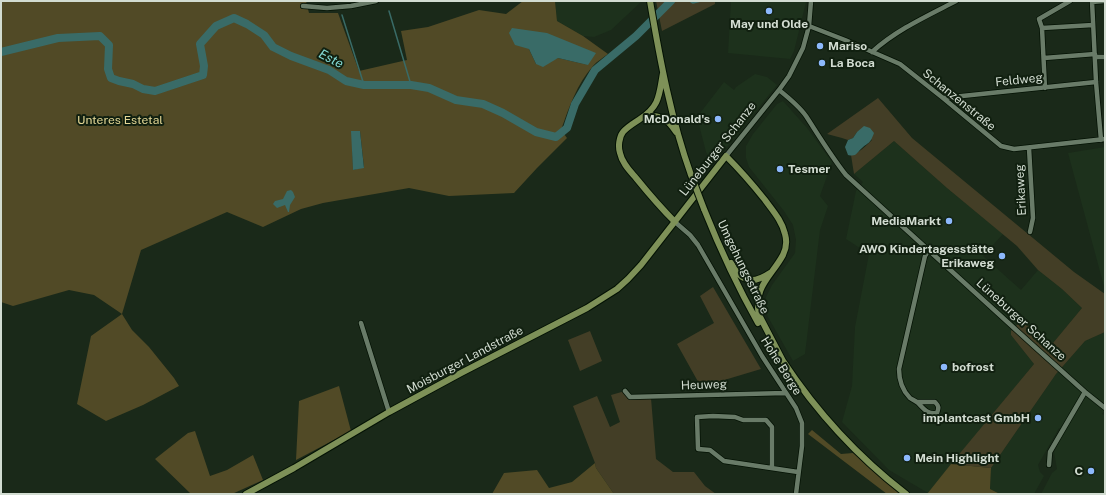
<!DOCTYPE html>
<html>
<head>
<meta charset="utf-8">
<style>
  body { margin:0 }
  #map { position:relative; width:1106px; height:495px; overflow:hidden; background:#1a2919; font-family:"Public Sans",sans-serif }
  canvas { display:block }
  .frame { position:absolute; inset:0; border:2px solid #d2dcd1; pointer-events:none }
</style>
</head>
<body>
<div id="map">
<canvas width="1106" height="495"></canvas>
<div class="frame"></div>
</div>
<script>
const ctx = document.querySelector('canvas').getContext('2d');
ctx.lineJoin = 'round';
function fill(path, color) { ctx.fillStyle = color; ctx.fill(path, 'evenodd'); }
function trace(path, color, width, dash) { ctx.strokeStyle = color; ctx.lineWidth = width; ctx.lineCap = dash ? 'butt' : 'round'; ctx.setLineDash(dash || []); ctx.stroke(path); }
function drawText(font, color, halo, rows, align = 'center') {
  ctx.font = font + ' "Public Sans",sans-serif'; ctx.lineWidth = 4; ctx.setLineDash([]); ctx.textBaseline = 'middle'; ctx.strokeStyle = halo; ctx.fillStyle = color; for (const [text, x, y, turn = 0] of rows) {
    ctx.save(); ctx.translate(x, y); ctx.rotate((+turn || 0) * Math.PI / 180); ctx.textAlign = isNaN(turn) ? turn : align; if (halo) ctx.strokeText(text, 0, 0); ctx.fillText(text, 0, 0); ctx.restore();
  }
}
fill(new Path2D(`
  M555,1H641V2L611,30L594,37L583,36L557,21Z
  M731,1H796L806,2L794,51L790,59L728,53Z
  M755,74L767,77L777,85L713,164L706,152L697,117L724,82L734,90L736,87Z
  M783,101L807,128L832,162L820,196L828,206L820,230L805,354L793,361L768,317L765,310L764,303L766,297L772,285L795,253L796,240L793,225L784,211L749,167L746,158V146L753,134L777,104Z
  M894,141L947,188L1003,234L983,256L1021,290L1038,270L1062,289L1082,308L1053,343L1024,323L1011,335L1034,364L928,493L889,470L842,422L852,386L855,327L869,254L846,239L856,191L863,182L854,174Z
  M1105,147V290L1068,153Z
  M1105,332V410L1102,414L1105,415V494H1041L1052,473L1057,469L1054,452L1064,431L1059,428L1038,465L1040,472L1044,476L1034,494H1000L990,489L991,468L1056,374L1085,341Z`), '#1d311c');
fill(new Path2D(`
  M656,1H715V4L662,31Z
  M878,98L912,138L1074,272L1105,294V332L1085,341L1056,374L991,468L951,464L1034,364L1011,335V331L1019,323H1024L1053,343L1082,308L1062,289L1038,270L1017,246L947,188L894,141L854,174L851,155C859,153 866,146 872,140L857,132L853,138L848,140L842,138L827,134Z
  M713,287L761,369L701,387L677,344L714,323L700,296Z
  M590,331L602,361L580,371L568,340Z
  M625,391L631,397L651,398L656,459L673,472H694L705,486L716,494H614L596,468L595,463L573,406L597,396L610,427L620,422L611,395Z`), '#433e26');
fill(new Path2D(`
  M1,1H306L309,13H338L359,71L407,60L401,31L428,27L479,10L506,14L523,1H555L557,21L583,36L608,54C603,58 597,61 593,66C577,84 569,107 561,130L567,138L537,168L514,193L449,196L409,188L323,203L301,209L263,227L227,212L141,250L122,314L132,330L149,347L174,378L179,386L143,405L106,421L77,404L91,336L122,314L94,295L69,290L13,306L1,302ZM529,49L588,65L558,58L536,64ZM352,131H360L364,167L353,170Z
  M339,386L351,431L296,460L299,401Z
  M812,430L841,454L853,453L902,494H887L808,434Z
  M195,431L210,476L227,470L253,455L263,480L232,494H191L155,459L188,433Z
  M595,463L596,468L614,494H492L504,473L537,470L549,488L572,482Z
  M951,464L991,468L990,489L1000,494H927Z`), '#514a26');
fill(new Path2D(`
  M512,28L547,33L596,53L588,65L558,58L543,67L536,64L529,49L515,45L509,33Z
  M864,126L870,128L874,133C870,144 869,142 862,148C856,153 857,157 848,155L845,147L848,140L853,138L857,132Z
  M351,131H360L364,168L353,170Z
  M291,190L293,192L295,197L290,205L289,212H288L285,205L277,208L273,204L275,201L283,199L287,191Z`), '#396b67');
trace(new Path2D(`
  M691,2L693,3L701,1
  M389,11L411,85
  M342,15L364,85`), '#396b67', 1.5);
trace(new Path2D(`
  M1,52L58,38L100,36L109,45L108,69L111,78L119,81L133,84L143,89L155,91L203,75L204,66L200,44L216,26L234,18L247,24L264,35L273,47L291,56L329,70L346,81L364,85H411L429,88L456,100L483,104L503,113L536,132L556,137L567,128L575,104L595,70L636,36L671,1`), '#396b67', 8);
const minor = new Path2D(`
  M1092,1L1096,82L1101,140
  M1092,2L1104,1
  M303,6L327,8L351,6L376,1
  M809,26L845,40L900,64L943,98L1001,146L1014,149L1105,139
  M1042,28L1093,25
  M872,52C896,30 927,16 956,1
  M1095,57H1105
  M1044,58L1095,54
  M1045,88L1042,28L1039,19L1070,1
  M779,90C789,98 799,106 806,116C819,136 831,156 846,175L1036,348L1085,392L1105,408
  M943,98L1096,82
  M1029,148L1033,218L1030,232
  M726,156L779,90L789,76L803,48L809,26L811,1
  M675,222L690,235L698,245L762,356L796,408L802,423V446L796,494
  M361,323L389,412
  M625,391L630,397L785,393
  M917,402H935C939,406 939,408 937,413C928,415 924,409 918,403C916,401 913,400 910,398C902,390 899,380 899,369L922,269L925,256L929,250
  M1049,465L1050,452L1085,392
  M772,468V427L766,420H743L735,417L713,416L697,417L698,449L710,450L724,461L798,472`);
const major = new Path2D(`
  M650,1C660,60 671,119 691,175
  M663,73C659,95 660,106 640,119C634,123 627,127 623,132C619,137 618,147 620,153C622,163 630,171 636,178C649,194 661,208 675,222
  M646,115C661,116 667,118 676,132
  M704,209C720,249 737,286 758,323
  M731,263C741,282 752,285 770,273
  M783,361C816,411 858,457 906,494
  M246,494L294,468L389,412L461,373L587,308L617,289L628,279L641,265L726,156C740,170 753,185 765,200C773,211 782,221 785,234C787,241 786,249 783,255C771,277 753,287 759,315L784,363`);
trace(minor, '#041204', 6);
trace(major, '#041204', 8);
trace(minor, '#697b68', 4.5);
trace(major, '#7e9158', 6);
const majorBridge = new Path2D(`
  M691,175L704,209`);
trace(majorBridge, '#041204', 8, []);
trace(majorBridge, '#7e9158', 6);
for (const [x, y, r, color] of [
  [769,11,4,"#8db9fc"],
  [820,46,4,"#8db9fc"],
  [822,63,4,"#8db9fc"],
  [718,119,4,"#8db9fc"],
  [780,169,4,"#8db9fc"],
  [949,221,4,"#8db9fc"],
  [1002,256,4,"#8db9fc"],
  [944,367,4,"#8db9fc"],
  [1038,418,4,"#8db9fc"],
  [907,458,4,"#8db9fc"],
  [1091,471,4,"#8db9fc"]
]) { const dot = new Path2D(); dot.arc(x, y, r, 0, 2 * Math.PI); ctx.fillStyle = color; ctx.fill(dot); trace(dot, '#112010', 1.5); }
drawText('bold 12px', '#d2dcd1', '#112010', [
  ["May und Olde",769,24,"center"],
  ["Mariso",828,46],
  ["La Boca",830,63],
  ["McDonald's",710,119,"right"],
  ["Tesmer",788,169],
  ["MediaMarkt",941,221,"right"],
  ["AWO Kindertagesstätte",994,249,"right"],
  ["Erikaweg",994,263,"right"],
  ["bofrost",952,367],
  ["implantcast GmbH",1030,418,"right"],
  ["Mein Highlight",915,458],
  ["C",1083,471,"right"]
], 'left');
drawText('12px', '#d2dcd1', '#112010', [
  ["Feldweg",1019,80,-6],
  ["Schanzenstraße",959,100,39],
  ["Lüneburger Schanze",718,149,-52],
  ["Erikaweg",1021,190,-93],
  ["Umgehungsstraße",743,267,64],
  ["Lüneburger Schanze",1021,320,42],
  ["Moisburger Landstraße",465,360,-28],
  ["Hohe Berge",781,366,58],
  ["Heuweg",704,385,-2]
]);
drawText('12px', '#e4d796', '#112010', [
  ["Unteres Estetal",120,120]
]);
drawText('italic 13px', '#83d9d3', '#112010', [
  ["Este",331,59,27]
]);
</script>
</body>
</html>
